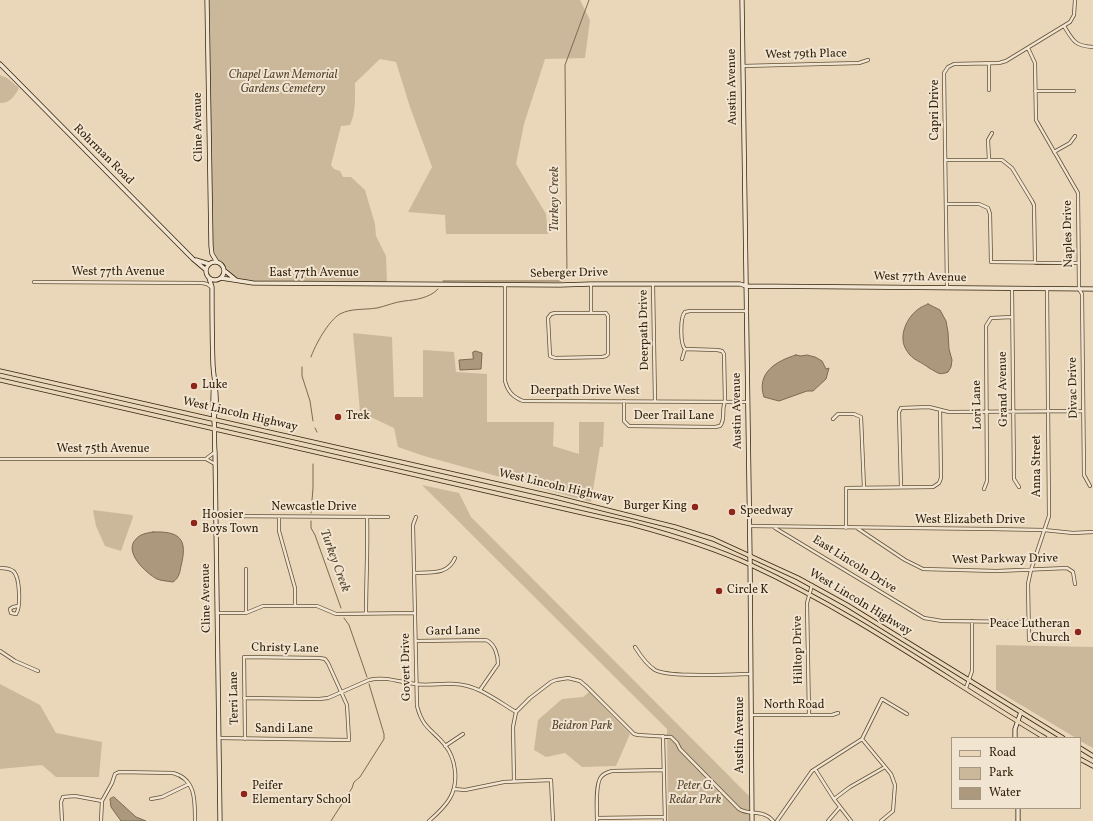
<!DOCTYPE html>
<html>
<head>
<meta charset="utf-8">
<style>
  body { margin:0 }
  #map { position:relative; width:1093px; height:821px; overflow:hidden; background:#ead6b8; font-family:Vollkorn,serif }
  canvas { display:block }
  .legend { position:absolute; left:951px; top:737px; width:130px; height:72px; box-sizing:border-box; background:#f1e4d1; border:1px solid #a59782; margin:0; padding:5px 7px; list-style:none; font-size:12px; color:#33230b }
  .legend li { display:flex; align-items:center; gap:8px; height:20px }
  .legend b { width:20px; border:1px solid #a59782 }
</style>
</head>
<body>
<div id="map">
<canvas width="1093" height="821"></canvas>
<ul class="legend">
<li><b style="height:5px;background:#ead6b8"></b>Road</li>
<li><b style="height:11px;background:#cbb89b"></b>Park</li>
<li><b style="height:11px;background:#ac997d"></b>Water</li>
</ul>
</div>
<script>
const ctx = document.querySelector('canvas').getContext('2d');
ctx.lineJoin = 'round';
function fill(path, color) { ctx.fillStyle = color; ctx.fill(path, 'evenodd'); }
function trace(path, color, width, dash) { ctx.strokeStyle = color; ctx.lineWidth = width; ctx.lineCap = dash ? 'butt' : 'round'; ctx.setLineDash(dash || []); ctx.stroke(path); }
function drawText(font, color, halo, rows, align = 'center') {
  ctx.font = font + ' Vollkorn,serif'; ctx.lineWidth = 4; ctx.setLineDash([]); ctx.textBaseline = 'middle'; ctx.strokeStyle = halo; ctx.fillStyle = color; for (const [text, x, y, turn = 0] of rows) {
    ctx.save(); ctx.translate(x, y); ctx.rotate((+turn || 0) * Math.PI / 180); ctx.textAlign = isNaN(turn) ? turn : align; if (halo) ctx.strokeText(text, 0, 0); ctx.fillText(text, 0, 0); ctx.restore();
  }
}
fill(new Path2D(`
  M209,0H580L590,20L585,58L545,59L524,124L516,164L546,214L548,234H446L445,215L408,212L432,167L410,107L396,62L380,59L355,83C355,97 356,112 350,125L341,126L331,165L334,169L340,171L343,177H351L365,190L375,224L376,236L386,256L387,283L250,282C234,279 234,276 224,265C218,259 215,255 213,247Z
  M0,75L7,78L19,88C14,97 10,103 0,103Z
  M353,333L392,337L394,397H423V350L454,352L456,372L487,374V422H554L553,446L579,454V422H604L603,447H600L591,502L424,456L398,447L394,428L360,412Z
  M422,485L459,493L471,517L749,796V821H668L667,729Z
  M93,510L132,515L133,517L121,551L105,546L96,526Z
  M996,645L1093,647V748L1080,741V738H1076L996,690Z
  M0,684L40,705L56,733L102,742L99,777H56L42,765L0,769Z
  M589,692L630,734L616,766L582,767L565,753L546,757L534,750L538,720L562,699L583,697Z`), '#cbb89b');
const water = new Path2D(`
  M928,304L940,310L946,321L948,332L949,349L952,360L951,367L948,372C939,376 937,372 929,368C922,362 912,360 907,351C897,337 907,316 920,308C923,306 926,305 928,304Z
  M473,352L475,351L482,353L481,369L460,370L459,360L473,359Z
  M796,355L801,356L807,355L815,357L822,361L826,369L829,368L826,379L813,391H807L779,401L764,397C756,373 776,361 796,355Z
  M153,532C180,531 188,539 181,566C180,572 179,578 173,582C168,581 162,581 157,579C146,573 123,552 136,539C140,534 147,533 153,532Z
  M114,797L136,817L146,821H121L111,807L110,799Z`);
fill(water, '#ac997d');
trace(water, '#7c6a4f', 1);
trace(new Path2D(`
  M443,281H561L565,280L567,276L565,65L589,0
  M311,357C315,345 329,320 340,314C351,308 365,310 377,308C386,306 395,302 404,301C415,300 430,298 438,289
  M302,367V376L310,401L313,421
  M315,428L317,432
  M311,513L313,488V464
  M311,521V528L315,535L341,608
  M344,618L349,625L367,677
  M331,821L352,788L354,782L360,777L384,739V734L369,684`), '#7c6a4f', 1);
const street = new Path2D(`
  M1064,26C1073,41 1075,46 1093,47
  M1028,48L1035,63L1036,120L1078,193L1079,289L1082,294L1084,475L1090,486
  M989,63V90
  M743,66L859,63L868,60
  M1035,91H1074
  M1054,152L1070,143L1075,136
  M945,160H1002L1012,168L1032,201L1034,205L1035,263
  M989,160L988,140L992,133
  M946,204H979L988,208L990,214L991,262L1079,263
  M34,282L202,283L207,284L211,287
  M591,284V313
  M653,284L655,401
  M505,285V381C508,392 513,397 523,401L748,402
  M947,288L944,73L948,67L954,64L999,63L1006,61L1070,22L1074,15L1075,0
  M1012,289L1014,479L1019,487
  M555,313H606L608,316V354L606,356L602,357L555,358L550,356L548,318L551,314Z
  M682,359L685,349
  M624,401V421L629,426L715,427L720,426C726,419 721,410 725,402L724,354L722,351L717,350L685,349C680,344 680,317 685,312L690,311H747
  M833,419L838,414H854L861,417L864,488
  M207,458L215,452
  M0,459H206L215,464
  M901,487L899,412L901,408L929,407L949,412L1083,411
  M984,489L987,481L986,326L991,318L1012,317
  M216,516L388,517
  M279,517V531L295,588V606
  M416,517L413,525L417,706C423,729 432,729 445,745C456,759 459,782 450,798C445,807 437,814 429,821
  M750,526L991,529L1044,530L1073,533L1093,532
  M775,528L924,618L942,621L1029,622
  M846,528V488L933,487L939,483L941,478L940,410
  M857,528L905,560L923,569L997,571L1067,568L1073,572L1075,584
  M0,568C4,568 9,568 13,571C20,576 21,607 16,614L11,613L10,609L13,607L18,606
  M414,573C431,572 448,575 455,558
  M217,613H246L263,606H317L336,614L415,613
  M246,613V569
  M366,613C366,581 368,549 367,517
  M1029,640L1028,584L1031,570L1049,516L1047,289
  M416,641L486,640C495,644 498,655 498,664L480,690
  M635,647C640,655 647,665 655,670C670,678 731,674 751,674
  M0,651L15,661L38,671
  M966,688L972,671V621
  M244,698L319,699L328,698L369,680C385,676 399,682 415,684C428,686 442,683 455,684C478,685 496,700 516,712
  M751,715H832L838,713
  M809,715L807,603L812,585
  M663,736L665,821
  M219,738L349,740L347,705L328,663L325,659L320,658L244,657L245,739
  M862,739L891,774L895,785L893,811L881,821
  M445,746L463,734
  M815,769L834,799L851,821
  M514,781L513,727L516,712L530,698L551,682L556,680L568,678L580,681L586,686L634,734L638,735L671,737L677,743L680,749L739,809C750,816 764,809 773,821
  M454,789L465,790L504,782L551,780L553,821
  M151,799L162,797L189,784
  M834,799L850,787L885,767
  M597,818L665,817
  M62,821L61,802L63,797L75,796L102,801
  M101,821L102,801L112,783L115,774L119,772L173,773C196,779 195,801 195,821
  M597,821C597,811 595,784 601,777C604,773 608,772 612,771L664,770
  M777,821L812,771L862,739L882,699L907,714
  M828,821L840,807`);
const secondary = new Path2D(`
  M207,0L211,246L212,254L217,262
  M742,0L750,555L752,821
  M0,64L193,259L206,270
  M196,260L209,264
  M206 271a9 9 0 1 1 18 0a9 9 0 1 1-18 0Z
  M225,271L236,280
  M209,278L212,287C212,313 212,339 213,365C214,382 219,401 214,418
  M221,278L253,283L560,285L591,284H740L746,286L1093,289
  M214,384C212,396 213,407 214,420C215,431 214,442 215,452L220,821
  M1015,738V729L1021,712
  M1018,808V821`);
const primary = new Path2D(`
  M0,371L555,497L675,527L713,539L798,578L847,605L1063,738
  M0,380L631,524C672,535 713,547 751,565C855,613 948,680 1045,738
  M1080,748L1093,756
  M1080,759L1093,766`);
trace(street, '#615036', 4);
trace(secondary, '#33230b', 5);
trace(primary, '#33230b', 5);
trace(street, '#f1e4d1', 2.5);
trace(secondary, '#f1e4d1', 3.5);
trace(primary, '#ead6b8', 3.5);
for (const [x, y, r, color] of [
  [194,386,4,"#8f2418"],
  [338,417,4,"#8f2418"],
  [695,507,4,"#8f2418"],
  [732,512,4,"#8f2418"],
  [194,523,4,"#8f2418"],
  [719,591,4,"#8f2418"],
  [1078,632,4,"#8f2418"],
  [244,794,4,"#8f2418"]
]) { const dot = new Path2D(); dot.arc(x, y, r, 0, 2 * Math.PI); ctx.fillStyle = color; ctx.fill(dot); trace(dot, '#f1e4d1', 1.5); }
drawText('12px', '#33230b', '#f1e4d1', [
  ["West 79th Place",806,55,-1],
  ["Austin Avenue",733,87,-91],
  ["Capri Drive",936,110,-90],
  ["Cline Avenue",199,127,-91],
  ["Rohrman Road",103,155,45],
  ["Naples Drive",1069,234,-91],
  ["West 77th Avenue",118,273],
  ["East 77th Avenue",314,274],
  ["Seberger Drive",569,274,-1],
  ["West 77th Avenue",920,278,1],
  ["Deerpath Drive",645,330,-91],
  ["Divac Drive",1074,388,-91],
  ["Grand Avenue",1004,389,-91],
  ["Deerpath Drive West",585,392],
  ["Lori Lane",978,405,-91],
  ["Austin Avenue",738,411,-91],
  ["West Lincoln Highway",240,415,13],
  ["Deer Trail Lane",674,417],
  ["West 75th Avenue",103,450],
  ["Anna Street",1038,466,-90],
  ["West Lincoln Highway",556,487,13],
  ["Newcastle Drive",314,508],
  ["West Elizabeth Drive",970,521],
  ["West Parkway Drive",1005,560,-1],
  ["East Lincoln Drive",854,565,32],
  ["Cline Avenue",207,598,-91],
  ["West Lincoln Highway",860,603,31],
  ["Gard Lane",453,632,-1],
  ["Christy Lane",285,649,1],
  ["Hilltop Drive",799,650,-91],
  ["Govert Drive",407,667,-91],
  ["Terri Lane",235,698,-91],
  ["North Road",794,706],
  ["Sandi Lane",284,730],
  ["Austin Avenue",741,735,-90]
]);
drawText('italic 12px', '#59482f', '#f1e4d1', [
  ["Chapel Lawn Memorial",283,76],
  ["Gardens Cemetery",283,90],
  ["Beidron Park",582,727],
  ["Peter G.",695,787],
  ["Redar Park",695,801]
]);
drawText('12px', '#33230b', '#f1e4d1', [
  ["Luke",202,386],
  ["Trek",346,417],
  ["Burger King",687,507,"right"],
  ["Speedway",740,512],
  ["Hoosier",202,516],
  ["Boys Town",202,530],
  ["Circle K",727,591],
  ["Peace Lutheran",1070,625,"right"],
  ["Church",1070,639,"right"],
  ["Peifer",252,787],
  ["Elementary School",252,801]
], 'left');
drawText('italic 13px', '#5d4c33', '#f1e4d1', [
  ["Turkey Creek",556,199,-90],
  ["Turkey Creek",334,561,70]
]);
</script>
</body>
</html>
